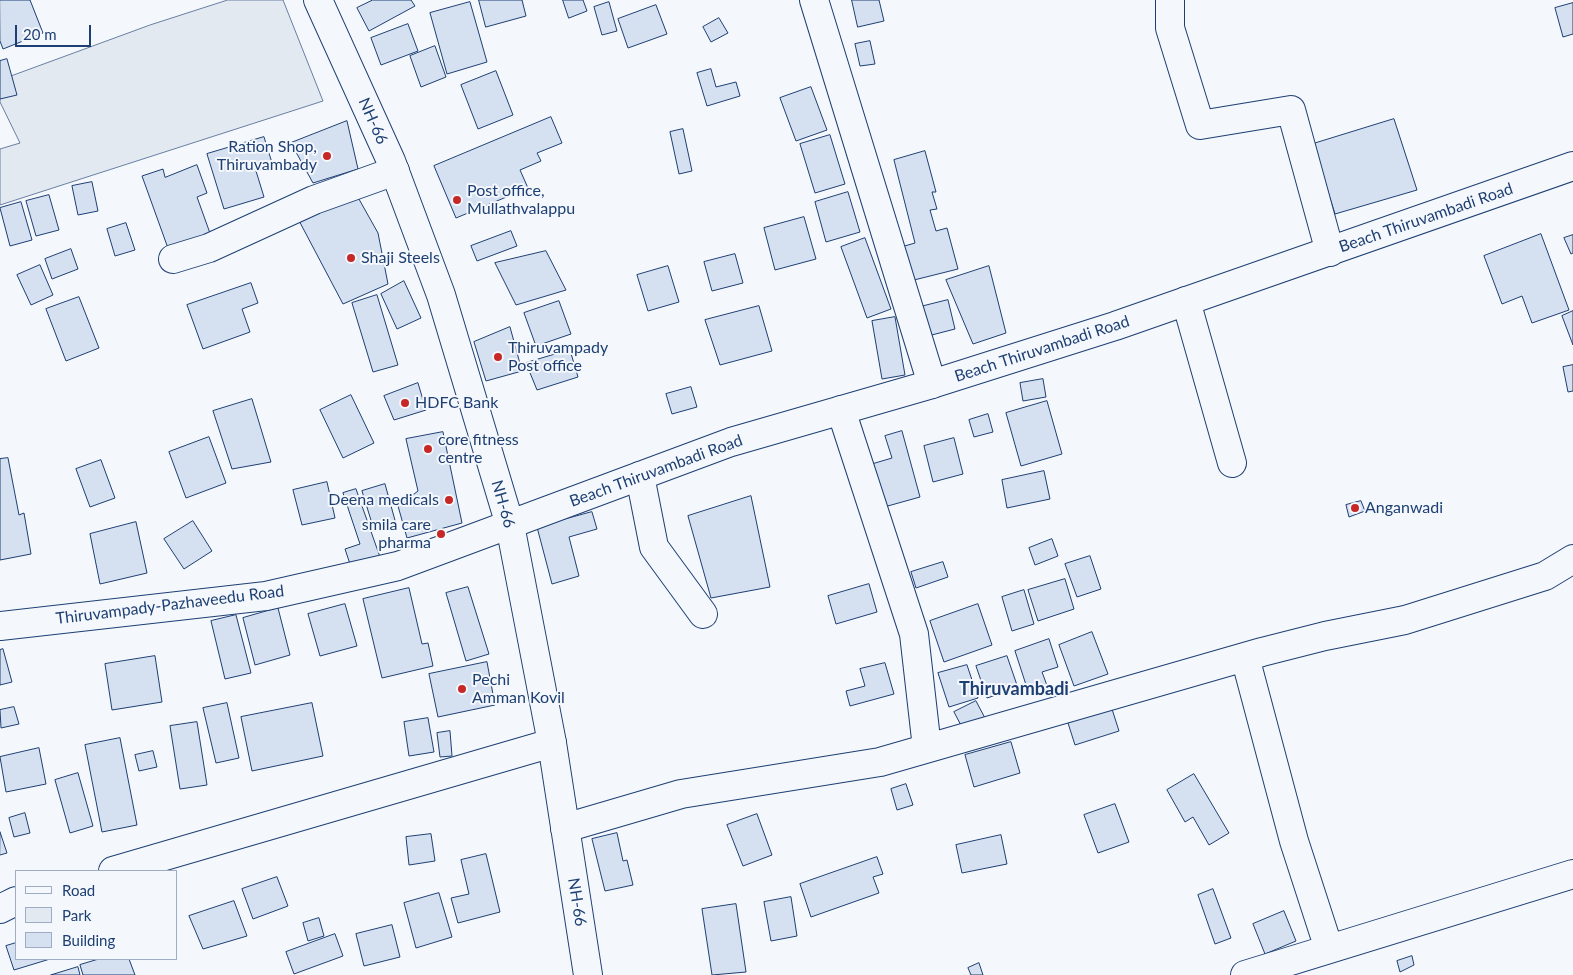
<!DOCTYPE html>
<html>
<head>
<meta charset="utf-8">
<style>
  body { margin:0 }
  #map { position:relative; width:1573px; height:975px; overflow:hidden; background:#f4f7fb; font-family:Lato,sans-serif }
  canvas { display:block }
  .legend { position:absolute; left:15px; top:870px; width:162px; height:90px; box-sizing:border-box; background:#f4f7fb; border:1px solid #9eadc5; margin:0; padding:6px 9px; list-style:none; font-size:15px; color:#1d3f73 }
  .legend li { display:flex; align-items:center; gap:10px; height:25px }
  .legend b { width:25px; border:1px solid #9eadc5 }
  .scale { position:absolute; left:15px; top:25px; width:76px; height:22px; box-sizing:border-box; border:2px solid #1d3f73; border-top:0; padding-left:6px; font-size:15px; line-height:18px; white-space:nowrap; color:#1d3f73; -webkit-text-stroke:4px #f4f7fb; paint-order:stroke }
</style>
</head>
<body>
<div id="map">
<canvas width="1573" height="975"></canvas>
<ul class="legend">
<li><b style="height:6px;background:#f4f7fb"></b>Road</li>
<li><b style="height:14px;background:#e3e9f0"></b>Park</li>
<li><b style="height:14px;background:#d5e0f0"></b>Building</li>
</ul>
<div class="scale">20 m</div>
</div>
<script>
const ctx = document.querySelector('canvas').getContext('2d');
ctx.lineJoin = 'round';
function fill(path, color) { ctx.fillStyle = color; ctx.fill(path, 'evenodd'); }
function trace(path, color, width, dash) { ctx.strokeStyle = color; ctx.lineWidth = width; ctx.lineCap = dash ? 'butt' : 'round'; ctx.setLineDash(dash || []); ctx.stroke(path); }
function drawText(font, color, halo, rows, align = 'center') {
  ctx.font = font + ' Lato,sans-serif'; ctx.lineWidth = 4; ctx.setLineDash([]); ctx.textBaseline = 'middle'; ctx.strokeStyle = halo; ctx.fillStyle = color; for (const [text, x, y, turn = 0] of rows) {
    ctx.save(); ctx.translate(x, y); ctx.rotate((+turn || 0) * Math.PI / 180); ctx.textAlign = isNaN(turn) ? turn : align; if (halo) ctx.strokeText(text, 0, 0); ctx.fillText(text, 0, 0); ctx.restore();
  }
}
const green = new Path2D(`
  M228,0H283L323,101L0,205V149L20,143L0,102V80L150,25Z`);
fill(green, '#e3e9f0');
trace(green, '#687fa3', 1);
const building = new Path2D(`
  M0,0H30L43,33L3,49L0,41Z
  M373,0H411L415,6L369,31L357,8Z
  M479,0H522L526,16L486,27Z
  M563,0H583L587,11L569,18Z
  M852,0H879L884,21L858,27Z
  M470,2L487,62L447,74L430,13Z
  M609,2L617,31L602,35L594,7Z
  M1573,3V34L1563,37L1555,8Z
  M656,5L667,34L628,48L618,19Z
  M719,18L728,33L711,42L703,27Z
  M408,24L418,51L381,65L371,38Z
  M870,41L875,64L860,66L855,44Z
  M435,46L446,77L421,87L410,56Z
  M7,59L17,95L0,99V61Z
  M711,69L716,87L736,82L740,96L707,106L697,73Z
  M496,71L513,115L478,129L461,85Z
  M811,87L827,130L796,141L780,98Z
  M551,117L562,143L537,153L541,161L520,170L528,188L456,218L434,166Z
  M1394,119L1417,190L1335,214L1313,144Z
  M347,121L358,169L313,183L291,143Z
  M683,129L692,171L679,174L670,132Z
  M830,135L845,184L815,193L800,144Z
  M264,137L273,166L256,171L264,197L224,209L207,154Z
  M925,151L936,192H932L937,209L930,210L936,231L947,228L958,269L910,281L901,247L915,243L894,160Z
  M197,165L207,193L197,197L211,236L169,251L142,176L163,169L165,177Z
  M92,182L98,211L78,215L72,186Z
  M355,192L378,233L388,284L343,304L296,215Z
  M848,192L860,232L826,242L815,202Z
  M49,195L59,230L36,236L26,201Z
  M21,202L32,240L10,246L0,208Z
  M804,217L816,259L775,270L764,228Z
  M126,223L135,250L115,256L107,229Z
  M511,231L517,246L477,261L471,246Z
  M1541,234L1569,310L1532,323L1522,296L1502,304L1484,256Z
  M1573,235V253L1571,254L1564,238Z
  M865,238L891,309L867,318L841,247Z
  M71,249L78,269L52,279L45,259Z
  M546,251L566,290L516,305L495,263Z
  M735,254L743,283L712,291L704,262Z
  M40,265L53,295L31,305L17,275Z
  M668,266L679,302L648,311L637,275Z
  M989,266L1006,333L973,344L946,280Z
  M404,281L421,318L397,329L381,294Z
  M251,283L258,303L242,309L250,332L203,349L187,305Z
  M377,295L398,365L373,372L352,303Z
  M79,297L99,348L66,361L46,309Z
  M948,300L955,329L924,337L916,308Z
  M559,301L571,334L536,346L524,313Z
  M759,306L772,351L720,365L705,320Z
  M1573,311V345L1562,316Z
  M895,317L905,375L882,379L872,321Z
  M510,327L522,371L486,381L474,342Z
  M570,350L578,377L537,390L526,363Z
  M1573,365V391L1568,392L1563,367Z
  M1043,379L1046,397L1023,401L1020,383Z
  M418,383L426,410L394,420L384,396Z
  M691,387L697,407L672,414L666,394Z
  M351,395L374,443L343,458L320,410Z
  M252,399L271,462L232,469L213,411Z
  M1047,401L1062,454L1021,466L1006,413Z
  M988,414L993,432L974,437L969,420Z
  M902,431L920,497L877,509L865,466L892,458L885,436Z
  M443,432L462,523L407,538L398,506L418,491L406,439Z
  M209,437L226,483L186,498L169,452Z
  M954,438L963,474L933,482L924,446Z
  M8,458L19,515L24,513L31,554L0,560V459Z
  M101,460L115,498L90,507L76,469Z
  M1044,471L1050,499L1007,508L1002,480Z
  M327,482L335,518L302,525L293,490Z
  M385,484L396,524L374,530L362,491Z
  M356,489L380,557L351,567L345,549L360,544L343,493Z
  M751,496L770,587L711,598L688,516Z
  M1361,501L1365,511L1349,517L1346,505Z
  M592,512L597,529L569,537L579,576L552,584L537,527Z
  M193,521L212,551L184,569L164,539Z
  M136,522L147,573L100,584L90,534Z
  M1052,539L1058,556L1035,565L1029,548Z
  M1090,556L1101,589L1077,597L1065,564Z
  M943,562L948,577L916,588L911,572Z
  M1065,579L1074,609L1038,621L1028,590Z
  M869,584L877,612L836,624L828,596Z
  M468,587L489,654L466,661L446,593Z
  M409,588L422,644L428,643L433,666L382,678L363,599Z
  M1024,590L1034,624L1012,631L1002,597Z
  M345,604L357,646L320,656L308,614Z
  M978,604L992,645L944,662L930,621Z
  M278,608L290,655L255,665L243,618Z
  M236,615L251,673L225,679L211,621Z
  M1092,632L1108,674L1074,686L1059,645Z
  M1049,639L1058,667L1042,672L1048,688L1029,694L1015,651Z
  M3,649L12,682L0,685V650Z
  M155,656L162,702L112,710L105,664Z
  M1007,656L1018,688L987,698L976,666Z
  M487,662L495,705L438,717L429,674Z
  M885,663L894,694L850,706L846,691L865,686L860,669Z
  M967,665L978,698L949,707L938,673Z
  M976,701L986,720L964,731L954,712Z
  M227,703L239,758L216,763L203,708Z
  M312,703L323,756L252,771L241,717Z
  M14,707L19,724L1,728L0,710Z
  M1112,709L1119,731L1075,745L1068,723Z
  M428,718L434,752L409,756L404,722Z
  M197,722L207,785L180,789L170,726Z
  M450,731L452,756L440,757L437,733Z
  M120,738L137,825L102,832L85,745Z
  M1011,742L1020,773L974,787L965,755Z
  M39,748L46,784L6,792L0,757Z
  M153,751L157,767L139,771L135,755Z
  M78,773L93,826L70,833L55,780Z
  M1194,774L1229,833L1209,845L1193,817L1185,822L1167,790Z
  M906,784L913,805L897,810L891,789Z
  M1115,804L1129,842L1098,853L1084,815Z
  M25,813L30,833L14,837L9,818Z
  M757,814L772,855L743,866L727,825Z
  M0,832L7,853L0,855Z
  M617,833L623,861L627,860L633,885L605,891L592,839Z
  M431,834L435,861L409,865L406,837Z
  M1001,835L1007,864L962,873L956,845Z
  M486,854L500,912L458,923L451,898L469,894L461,860Z
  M877,857L883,874L873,877L879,893L811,917L800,884Z
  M277,877L288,906L253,919L242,889Z
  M1213,889L1231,938L1215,944L1198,895Z
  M439,893L452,937L416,948L404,903Z
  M791,897L797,936L771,941L764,902Z
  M234,901L247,936L203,949L189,916Z
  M736,904L746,972L712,975L702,909Z
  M1284,911L1296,941L1265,954L1253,924Z
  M319,918L324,936L308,941L303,923Z
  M392,925L400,957L364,966L356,934Z
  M335,934L343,956L294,974L286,952Z
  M16,943V959H50L14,970L6,946Z
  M1412,956L1414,965L1400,972L1397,961Z
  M99,959H129L135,975H83L80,965Z
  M979,963L983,975H971L968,968Z
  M78,967L80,975H51Z`);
fill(building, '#d5e0f0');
trace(building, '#1d3f73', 1);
const minor = new Path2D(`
  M814,0L932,384
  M1170,0V28L1200,125L1291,110L1330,252
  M173,259L209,248L314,200L395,171
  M1186,301L1232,463
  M841,410L914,634L927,748
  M640,476L654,547L703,614
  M1245,657L1294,841L1329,949
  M565,828L681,794L880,762L1262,652L1325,636L1405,620L1545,576L1573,559
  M113,871L552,743
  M0,909L16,901
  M1245,975L1573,874`);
const major = new Path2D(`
  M318,0L391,161L441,295L510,525L552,743L588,975
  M0,626L266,596L398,566L731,442L932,384L1115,326L1573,166`);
trace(minor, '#1d3f73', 30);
trace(major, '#1d3f73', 30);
trace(minor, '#f4f7fb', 28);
trace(major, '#f4f7fb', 28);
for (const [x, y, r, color] of [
  [327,156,5,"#c62828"],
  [457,200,5,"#c62828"],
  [351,258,5,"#c62828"],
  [498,357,5,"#c62828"],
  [405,403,5,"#c62828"],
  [428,449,5,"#c62828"],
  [449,500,5,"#c62828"],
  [1355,508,5,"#c62828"],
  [441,534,5,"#c62828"],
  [462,689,5,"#c62828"]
]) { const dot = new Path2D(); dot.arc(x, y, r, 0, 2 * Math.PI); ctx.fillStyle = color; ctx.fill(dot); trace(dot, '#f4f7fb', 2); }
drawText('16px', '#1d3f73', '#f4f7fb', [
  ["NH-66",373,121,66],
  ["Beach Thiruvambadi Road",1426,218,-19],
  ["Beach Thiruvambadi Road",1042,349,-18],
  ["Beach Thiruvambadi Road",656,471,-20],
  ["NH-66",503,504,74],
  ["Thiruvampady-Pazhaveedu Road",170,605,-7],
  ["NH-66",577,902,81]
]);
drawText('16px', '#1d3f73', '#f4f7fb', [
  ["Ration Shop,",317,147,"right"],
  ["Thiruvambady",317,165,"right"],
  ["Post office,",467,191],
  ["Mullathvalappu",467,209],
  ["Shaji Steels",361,258],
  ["Thiruvampady",508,348],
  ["Post office",508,366],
  ["HDFC Bank",415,403],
  ["core fitness",438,440],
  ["centre",438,458],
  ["Deena medicals",439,500,"right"],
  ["Anganwadi",1365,508],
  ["smila care",431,525,"right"],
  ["pharma",431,543,"right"],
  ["Pechi",472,680],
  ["Amman Kovil",472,698]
], 'left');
drawText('bold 18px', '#1d3f73', '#f4f7fb', [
  ["Thiruvambadi",1014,689]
]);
</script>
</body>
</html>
